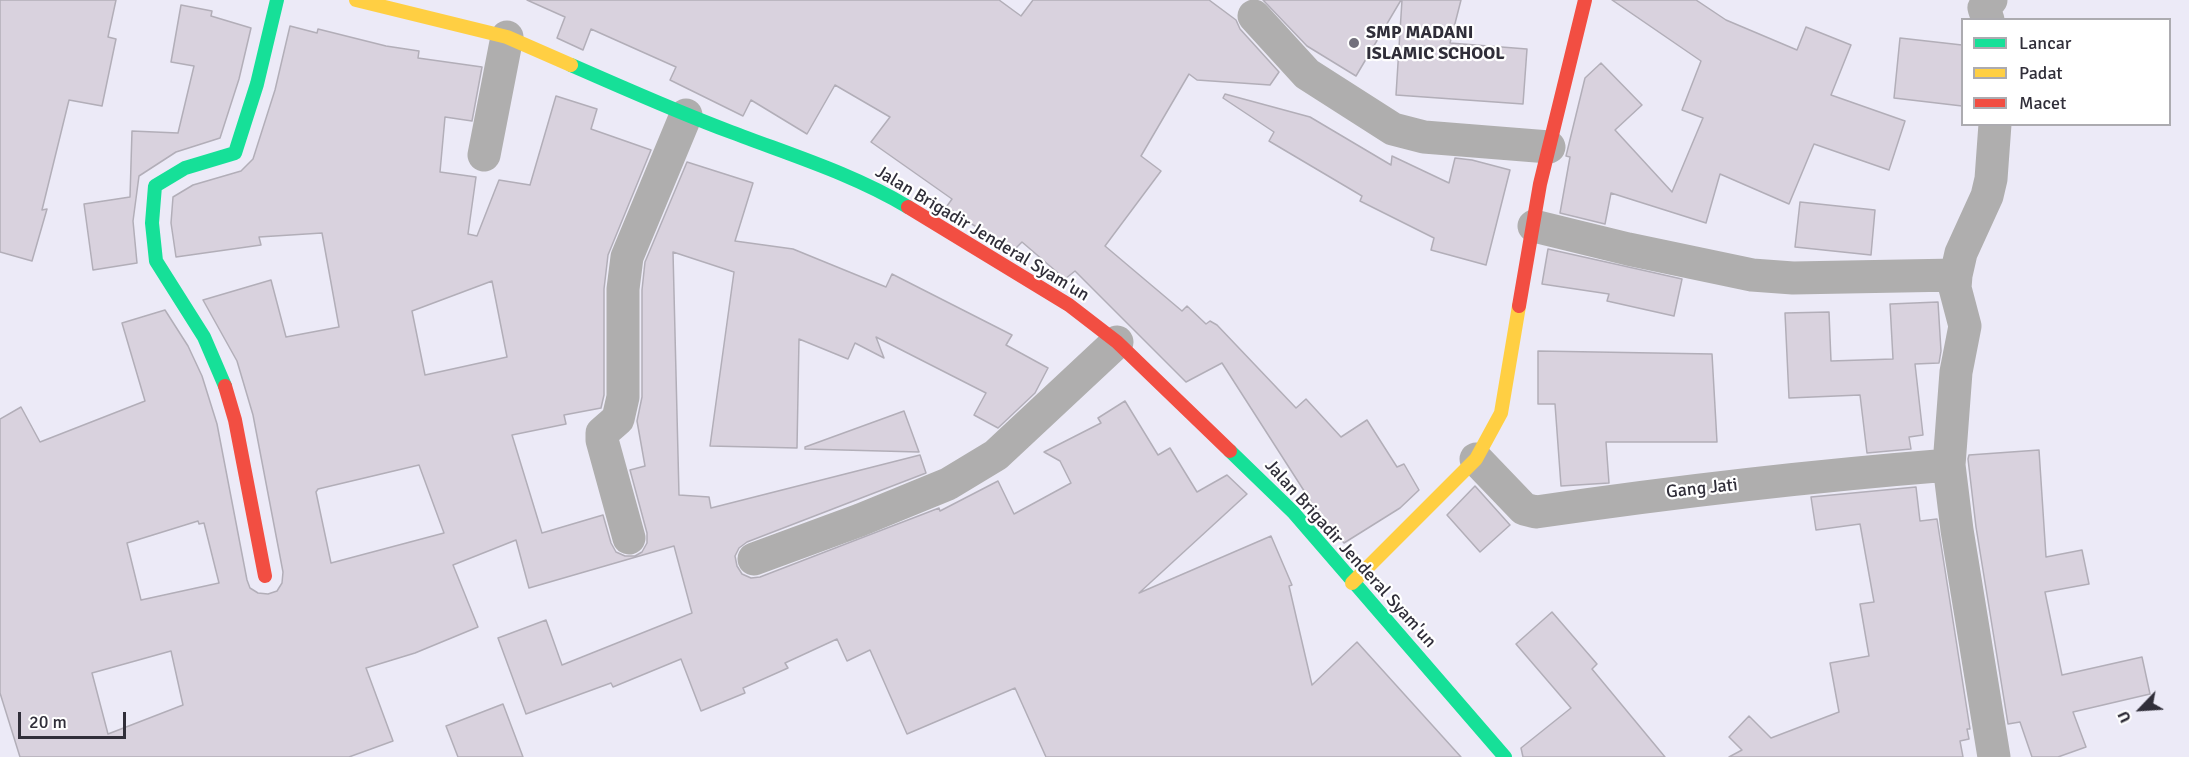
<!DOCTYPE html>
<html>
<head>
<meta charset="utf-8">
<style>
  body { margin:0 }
  #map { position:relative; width:2189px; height:757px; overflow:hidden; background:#eceaf7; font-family:Signika,sans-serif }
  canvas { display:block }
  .legend { position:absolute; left:1961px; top:18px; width:210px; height:108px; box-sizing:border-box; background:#fff; border:2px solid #acabb0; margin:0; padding:8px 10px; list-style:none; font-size:18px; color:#302e39 }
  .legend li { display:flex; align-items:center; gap:12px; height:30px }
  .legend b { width:30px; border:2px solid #acabb0 }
  .north { position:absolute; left:2111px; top:679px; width:60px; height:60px; -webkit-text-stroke:4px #fff; paint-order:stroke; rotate:245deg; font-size:16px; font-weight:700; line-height:24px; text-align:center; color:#302e39 }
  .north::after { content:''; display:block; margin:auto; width:21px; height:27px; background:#302e39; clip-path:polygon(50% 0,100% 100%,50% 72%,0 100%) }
  .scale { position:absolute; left:18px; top:712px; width:108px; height:27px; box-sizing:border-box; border:3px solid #302e39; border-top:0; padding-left:8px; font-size:18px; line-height:21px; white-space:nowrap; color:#302e39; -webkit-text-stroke:4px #fff; paint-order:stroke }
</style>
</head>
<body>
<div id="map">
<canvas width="2189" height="757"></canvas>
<ul class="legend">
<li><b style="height:8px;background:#16e098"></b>Lancar</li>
<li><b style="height:8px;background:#ffcf43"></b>Padat</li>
<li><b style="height:8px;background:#f24e42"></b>Macet</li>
</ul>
<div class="north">U</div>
<div class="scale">20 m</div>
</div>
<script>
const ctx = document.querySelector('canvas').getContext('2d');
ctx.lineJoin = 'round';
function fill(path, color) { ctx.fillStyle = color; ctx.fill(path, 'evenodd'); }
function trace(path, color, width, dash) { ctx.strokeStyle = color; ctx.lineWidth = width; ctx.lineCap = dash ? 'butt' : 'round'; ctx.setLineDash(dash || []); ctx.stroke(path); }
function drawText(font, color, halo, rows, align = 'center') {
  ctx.font = font + ' Signika,sans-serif'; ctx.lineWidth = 4.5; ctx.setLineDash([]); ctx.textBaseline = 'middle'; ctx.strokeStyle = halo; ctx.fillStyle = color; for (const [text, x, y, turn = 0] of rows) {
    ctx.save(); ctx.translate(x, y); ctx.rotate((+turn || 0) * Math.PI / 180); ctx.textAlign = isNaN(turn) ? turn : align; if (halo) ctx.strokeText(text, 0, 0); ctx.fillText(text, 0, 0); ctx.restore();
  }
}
const building = new Path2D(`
  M0,0H116L108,37L116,39L102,106L69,100L42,210L47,209L32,261L0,252Z
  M527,0H999L1021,16L1033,0H1209L1236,20L1240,29L1279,72L1270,85L1197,80L1189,74L1141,156L1161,171L1105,246L1182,311L1187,306L1206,324L1210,321L1217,325L1296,408L1306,399L1341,437L1367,420L1397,467L1404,464L1419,490L1400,508L1344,543L1317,511L1222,363L1186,382L1075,271L1065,279L1022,242L1014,250L962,218L947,206L952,199L871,142L890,117L835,85L807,134L751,100L743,116L670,80L676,67L591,29L583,50L557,38L565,17Z
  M1263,0H1401L1356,76L1307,46Z
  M1402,0H1461L1450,43L1527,49L1523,104L1396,95Z
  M1612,0H1696L1726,20L1797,50L1806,27L1851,45L1831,95L1905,121L1889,170L1814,144L1789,204L1720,174L1706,223L1611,193L1605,224L1560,213L1570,157L1566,156L1585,78L1601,63L1642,105L1615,130L1672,192L1703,118L1682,110L1701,61Z
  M181,5L212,11L211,16L251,28L239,79L220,138L176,152L139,176L133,221L137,263L93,270L84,204L130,197L132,131L178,133L194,66L171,62Z
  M290,26L317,33L318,29L386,46L419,51L418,58L482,67L472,121L445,117L440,172L476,177L468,234L477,236L499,180L530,185L556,96L597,109L591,129L651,150L608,255L604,289V395L601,408L564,415L566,424L512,435L542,533L603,515L611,543L616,552L625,556H635L642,552L647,543V533L630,470L645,466L637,421L642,397V290L645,262L687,162L753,183L735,241L793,249L886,287L892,274L1012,335L1006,345L1048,368L1035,393L998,428L974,415L986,393L876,337L884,358L855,343L848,359L799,339L797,448L710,446L734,272L673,252L679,495L709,497L711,508L920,455L926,473L747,542L739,548L735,556L737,566L742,574L751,578L760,577L939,508L940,511L998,481L1014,514L1071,483L1060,461L1044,452L1101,423L1098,418L1125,401L1158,455L1170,448L1197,492L1227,475L1247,494L1139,593L1271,536L1292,585L1289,586L1312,685L1357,642L1461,757H1046L1015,688L907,734L870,650L847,661L837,639L785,663L788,668L743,688L745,693L701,711L681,659L613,687L611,683L526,714L498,638L546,620L562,665L692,613L674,546L529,588L516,540L453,565L478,627L415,653L366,668L393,741L349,757H20L0,693V419L21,407L40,442L145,401L122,323L165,310L188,346L202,376L217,424L247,580L250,588L258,593L268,594L277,591L282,583L283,572L253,415L237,361L203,300L271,280L286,337L339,327L322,233L259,237L261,245L176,257L171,223L173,197L193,185L241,171L253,159L275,90ZM492,281L507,357L425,375L412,311ZM419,465L444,533L331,563L316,492L318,489ZM198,521L199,524L204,523L219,583L141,600L127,543ZM171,651L183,705L108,734L92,673Z
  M1900,38L1962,45V106L1894,98Z
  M1225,94L1310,117L1391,165L1392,156L1449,183L1455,158L1472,160L1510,170L1486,265L1431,250L1434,238L1360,201L1362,196L1269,141L1274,132L1223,98Z
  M1800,202L1875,210L1871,255L1795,247Z
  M1548,249L1682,279L1674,316L1607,301L1609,294L1542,284Z
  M1938,302L1941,351L1939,363L1915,364L1923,435L1909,437L1911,449L1867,453L1860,395L1789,398L1785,313L1829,312L1831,361L1893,359L1890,304Z
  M1538,351L1712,354L1717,442H1606L1609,483L1561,486L1555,404H1538Z
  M904,411L919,452L805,449V447Z
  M2039,450L2046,557L2082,550L2089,584L2045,592L2062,675L2142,657L2150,694L2073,712L2086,747L2058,757H2032L2020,722L2008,724L1976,527L1968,459L1969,455Z
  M1475,486L1510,525L1480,552L1447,515Z
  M1916,487L1920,521L1937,519L1970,729H1967L1969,739L1960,741L1963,757H1729L1742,750L1729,737L1749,716L1771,738L1839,712L1830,663L1869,656L1860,604L1874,602L1860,524L1816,530L1811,497Z
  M1552,612L1597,664L1592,669L1665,757H1523L1521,748L1571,708L1516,644Z
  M503,704L523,757H458L446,726Z`);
fill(building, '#d9d2de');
trace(building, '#b2aeb8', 1.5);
trace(new Path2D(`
  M1254,16L1307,74L1393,129L1424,137L1549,147
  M1988,20L1984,8L1991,0
  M484,155L507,37
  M1534,226L1628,249L1752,275L1793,278L1956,275
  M1476,459L1524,509L1536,512C1673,492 1811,476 1949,465
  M629,538L602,440V433L618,419L623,397V289L627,257L686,115
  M754,559L860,520L948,484L996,455L1117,342
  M1994,757L1957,530L1949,465L1956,372L1965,326L1955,288L1956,275L1961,253L1987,196L1991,179L1995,124`), '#afaeae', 33);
trace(new Path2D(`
  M571,65C624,88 677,112 731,132C791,155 853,174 908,207
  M225,386L204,337L156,261L152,223L155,186L185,168L235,153L257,84L277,0
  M1230,451L1293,512L1505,757`), '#16e098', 14);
trace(new Path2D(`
  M356,0L507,37L571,65
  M1352,583L1476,459L1501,413L1519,306`), '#ffcf43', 14);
trace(new Path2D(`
  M908,207L1069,305L1117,342L1230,451
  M1519,306L1540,184L1585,0
  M225,386L235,420L265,576`), '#f24e42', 14);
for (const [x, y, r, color] of [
  [1354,43,6,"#72707c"]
]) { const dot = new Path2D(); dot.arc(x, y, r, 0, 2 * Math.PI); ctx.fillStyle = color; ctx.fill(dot); trace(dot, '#fff', 2); }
drawText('bold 18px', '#302e39', '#fff', [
  ["SMP MADANI",1366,33],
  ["ISLAMIC SCHOOL",1366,54]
], 'left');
drawText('18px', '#302e39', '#fff', [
  ["Jalan Brigadir Jenderal Syam'un",982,234,31],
  ["Gang Jati",1702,489,-6],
  ["Jalan Brigadir Jenderal Syam'un",1350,554,48]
]);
</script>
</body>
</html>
